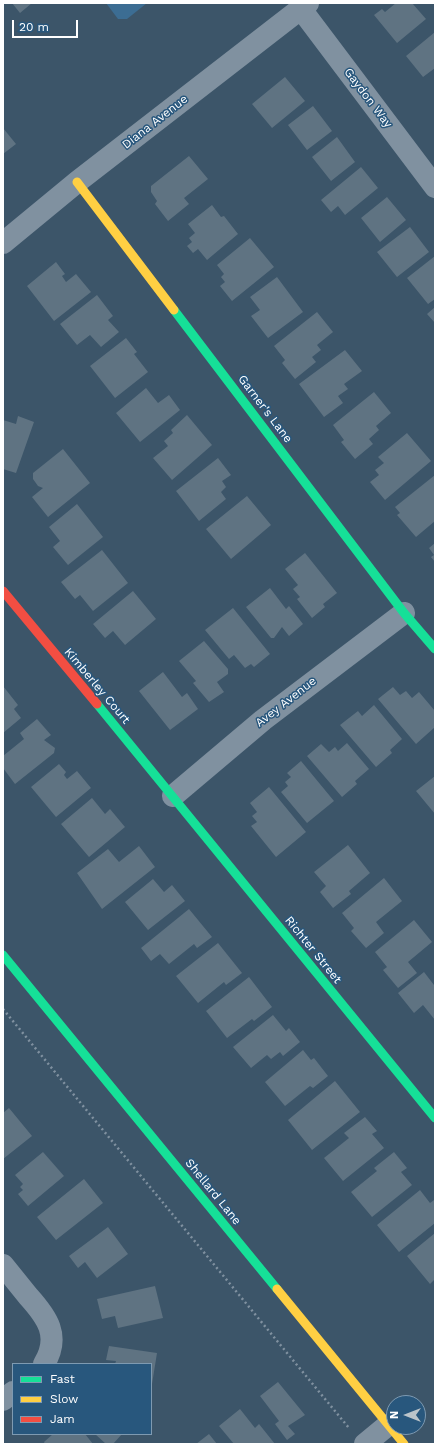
<!DOCTYPE html>
<html>
<head>
<meta charset="utf-8">
<style>
  body { margin:0 }
  #map { position:relative; width:438px; height:1447px; overflow:hidden; background:#3c5569; font-family:"Work Sans",sans-serif }
  canvas { display:block }
  .frame { position:absolute; inset:0; border:4px solid #fff; pointer-events:none }
  .legend { position:absolute; left:12px; top:1363px; width:140px; height:72px; box-sizing:border-box; background:#28577d; border:1px solid #7e9ab1; margin:0; padding:5px 7px; list-style:none; font-size:12px; color:#fff }
  .legend li { display:flex; align-items:center; gap:8px; height:20px }
  .legend b { width:20px; border:1px solid #7e9ab1 }
  .north { position:absolute; left:386px; top:1395px; width:40px; height:40px; box-sizing:border-box; background:#28577d; border:1px solid #7e9ab1; border-radius:50%; rotate:270deg; font-size:11px; font-weight:700; line-height:16px; text-align:center; color:#fff }
  .north::after { content:''; display:block; margin:auto; width:14px; height:18px; background:#bbc4ca; clip-path:polygon(50% 0,100% 100%,50% 72%,0 100%) }
  .scale { position:absolute; left:12px; top:20px; width:66px; height:18px; box-sizing:border-box; border:2px solid #fff; border-top:0; padding-left:5px; font-size:12px; line-height:14px; white-space:nowrap; color:#fff; -webkit-text-stroke:3px #28577d; paint-order:stroke }
</style>
</head>
<body>
<div id="map">
<canvas width="438" height="1447"></canvas>
<div class="frame"></div>
<ul class="legend">
<li><b style="height:5px;background:#16e098"></b>Fast</li>
<li><b style="height:5px;background:#ffcf43"></b>Slow</li>
<li><b style="height:5px;background:#f24e42"></b>Jam</li>
</ul>
<div class="north">N</div>
<div class="scale">20 m</div>
</div>
<script>
const ctx = document.querySelector('canvas').getContext('2d');
ctx.lineJoin = 'round';
function fill(path, color) { ctx.fillStyle = color; ctx.fill(path, 'evenodd'); }
function trace(path, color, width, dash) { ctx.strokeStyle = color; ctx.lineWidth = width; ctx.lineCap = dash ? 'butt' : 'round'; ctx.setLineDash(dash || []); ctx.stroke(path); }
function drawText(font, color, halo, rows, align = 'center') {
  ctx.font = font + ' "Work Sans",sans-serif'; ctx.lineWidth = 3; ctx.setLineDash([]); ctx.textBaseline = 'middle'; ctx.strokeStyle = halo; ctx.fillStyle = color; for (const [text, x, y, turn = 0] of rows) {
    ctx.save(); ctx.translate(x, y); ctx.rotate((+turn || 0) * Math.PI / 180); ctx.textAlign = isNaN(turn) ? turn : align; if (halo) ctx.strokeText(text, 0, 0); ctx.fillText(text, 0, 0); ctx.restore();
  }
}
fill(new Path2D(`
  M106,3H147L127,19H118Z`), '#3c6d93');
fill(new Path2D(`
  M12,3H32L20,13Z
  M396,3H412L426,19L397,43L374,15L382,9L385,12Z
  M435,32V68L423,77L406,56Z
  M285,77L305,101L272,128L252,104Z
  M313,106L332,131L307,150L288,125Z
  M3,128L16,144L3,154Z
  M337,137L355,162L331,181L312,157Z
  M189,156L208,179L184,198L189,204L168,221L155,204L157,201L151,192V186Z
  M361,167L378,188L345,215L338,206L331,212L321,200Z
  M387,197L406,220L380,242L361,218Z
  M212,205L221,217L224,216L238,234L207,260L198,249L193,253L187,246L192,242L189,238L195,233L188,224Z
  M410,227L429,252L397,277L377,252Z
  M250,238L274,267L232,301L220,286L225,282L221,277L224,274L217,265Z
  M435,256V299L428,304L407,278Z
  M56,262L65,274L62,276L66,282L76,274L91,292L54,321L27,286Z
  M277,277L303,312L268,338L251,316L260,310L250,297Z
  M97,295L113,316L108,320L119,332L101,347L90,335L77,345L60,324Z
  M435,307V323L427,314Z
  M317,312L333,332L317,345L321,350L312,357L316,362L295,379L282,363L285,360L274,346Z
  M126,338L137,352L134,354L148,372L115,398L90,366Z
  M345,350L362,371L344,384L348,389L338,396L343,403L324,417L299,384Z
  M146,388L158,403L169,395L180,410L140,442L116,413Z
  M374,392L391,413L376,426L379,430L369,439L373,444L355,459L341,442L344,440L333,425Z
  M187,415L212,445L172,480L153,458L168,446L164,441L173,433L171,430Z
  M18,416L34,422L16,473L3,469V420L16,424Z
  M407,433L431,461L385,500L370,482L379,475L375,470L384,463L378,457Z
  M63,449L90,483L48,517L32,497L43,488L38,486L33,479V473Z
  M218,458L231,475L222,481L226,487L221,492L226,499L199,521L176,491Z
  M435,475V521L416,537L397,515L400,513L395,507Z
  M247,496L271,525L231,559L206,529Z
  M77,504L103,537L68,565L53,547L60,541L49,527Z
  M435,543V562L431,557L434,555L429,548Z
  M102,550L128,583L93,611L80,595L75,599L61,582Z
  M305,553L337,593L323,604L325,607L312,618L297,599L300,597L293,589L298,585L285,569Z
  M270,588L286,609L289,606L303,624L289,636L282,627L274,638H271L246,607Z
  M133,591L156,619L125,645L113,631L105,638L93,624Z
  M233,608L270,654L254,667L251,664L245,668L234,655L229,659L205,630Z
  M204,641L228,669V674L217,682L224,692L209,702L193,683L196,681L179,661Z
  M163,672L182,697L187,693L198,709L170,730L139,691Z
  M3,686L18,705L14,709L21,718L3,733Z
  M393,687L400,695L406,691L412,698L419,692L435,711V727L416,744L378,699Z
  M374,705L402,739L390,750L392,753L376,767L340,725L358,711L362,716Z
  M37,719L51,735L44,740L55,748L54,753L15,784L3,768V756L24,739L20,733Z
  M347,743L369,769L355,781L357,784L342,797L307,756L321,744L329,752L335,747L338,751Z
  M301,761L334,801L307,823L281,792L288,786L285,782L291,777L287,773Z
  M59,764L66,772L64,775L67,779L77,771L91,788L56,817L31,787Z
  M435,776V814L416,791Z
  M269,787L306,832L276,857L251,826L257,822L252,816L257,812L250,803Z
  M92,798L105,814L110,809L125,827L89,857L61,824Z
  M348,845L370,873L349,891L351,894L333,908L320,892L326,886L314,872Z
  M139,846L155,867L102,909L77,873L108,849L119,862Z
  M384,878L402,901L376,922L384,933L366,948L351,931L354,928L342,913Z
  M153,879L164,892L172,885L185,901L148,930L125,902Z
  M189,909L212,937L197,948L194,944L169,964L160,954L151,961L141,948Z
  M414,920L432,942L408,962L417,973L398,988L383,970L387,967L375,952Z
  M218,943L242,973L226,985L224,982L198,1003L176,976Z
  M424,972L434,985L435,984V1020L423,1005L414,1013L398,993Z
  M249,977L272,1007L254,1021L252,1019L227,1038L206,1011Z
  M273,1015L286,1031L289,1028L300,1042L283,1056L280,1052L271,1059L267,1055L251,1068L233,1047Z
  M303,1050L311,1060L314,1058L328,1076L313,1088L310,1086L285,1106L265,1082Z
  M335,1081L360,1112L312,1150L288,1120Z
  M9,1108L32,1136L3,1159V1113Z
  M365,1117L377,1131L372,1134L384,1148L343,1181L324,1158L349,1138L344,1133Z
  M43,1152L64,1176L28,1206L18,1194L23,1190L20,1187L23,1184L15,1175Z
  M394,1152L407,1168L401,1172L412,1185L372,1217L351,1192L377,1171L374,1168Z
  M84,1179L103,1203L56,1240L37,1217Z
  M420,1190L430,1203L434,1200L435,1202V1223L399,1252L377,1225Z
  M108,1227L128,1254L97,1278L85,1262L78,1268L69,1256Z
  M435,1233V1279L430,1284L407,1256Z
  M155,1286L163,1318L118,1328L115,1316L102,1319L97,1299Z
  M109,1346L157,1353L152,1384L151,1364H115L116,1361L106,1360Z
  M278,1382L305,1415L288,1426L295,1434L287,1440L275,1424L279,1421L260,1396Z
  M240,1409L255,1428L259,1424L275,1444H234L219,1426Z
  M53,1434H85L93,1444H45L44,1442Z
  M95,1434H122L113,1444H106Z
  M209,1434L217,1444H196Z`), '#5f7382');
trace(new Path2D(`
  M3,1009L349,1428`), '#8091a0', 2.5, [2, 3]);
trace(new Path2D(`
  M301,9L435,187
  M3,243L77,182L308,3
  M173,796L263,720L404,613
  M3,1265C11,1275 20,1286 28,1296C47,1317 61,1336 44,1364
  M3,1400L13,1392
  M365,1444L388,1425`), '#8091a0', 22);
trace(new Path2D(`
  M174,310L404,613L435,649
  M97,704L435,1118
  M3,955L277,1289`), '#16e098', 9);
trace(new Path2D(`
  M77,182L174,310
  M277,1289L404,1444`), '#ffcf43', 9);
trace(new Path2D(`
  M3,591L97,704`), '#f24e42', 9);
drawText('12px', '#fff', '#28577d', [
  ["Gaydon Way",368,98,53],
  ["Diana Avenue",155,122,-38],
  ["Garner's Lane",265,409,53],
  ["Kimberley Court",97,686,50],
  ["Avey Avenue",286,702,-38],
  ["Richter Street",313,950,51],
  ["Shellard Lane",213,1192,51]
]);
</script>
</body>
</html>
